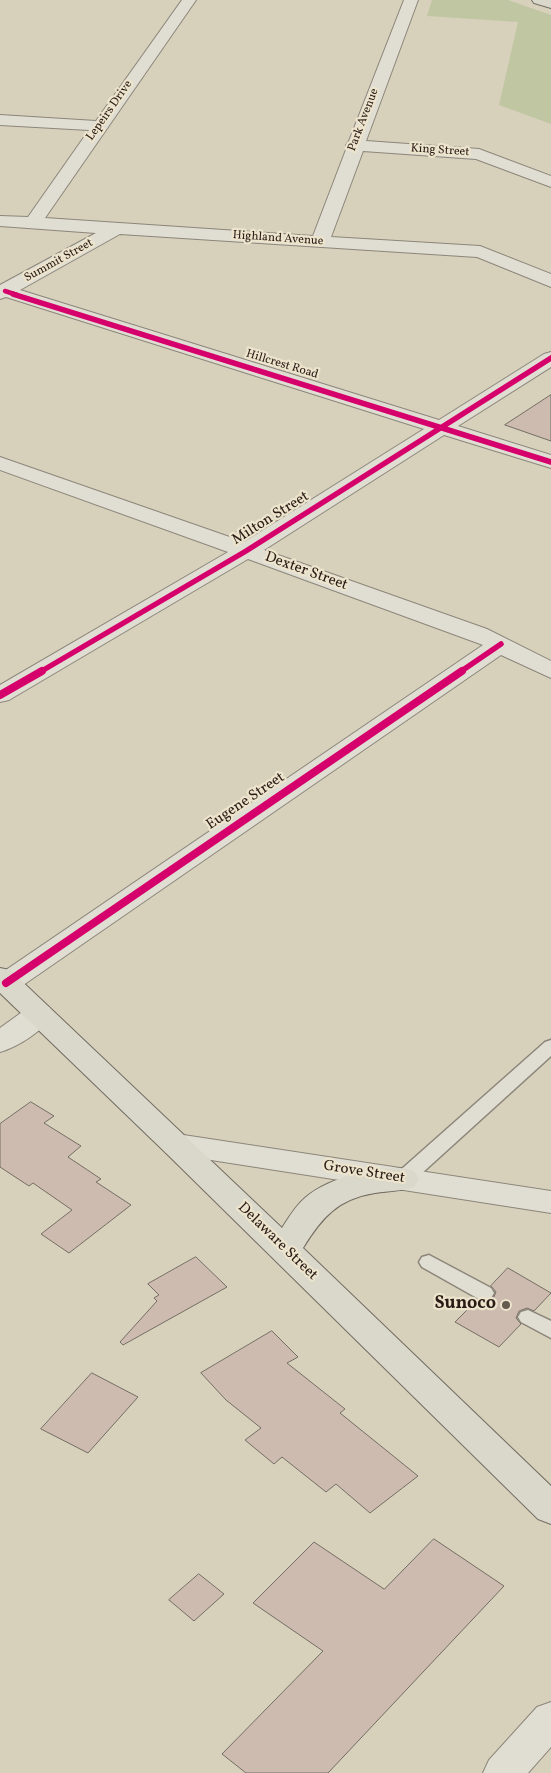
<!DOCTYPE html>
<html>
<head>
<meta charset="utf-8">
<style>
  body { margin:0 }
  canvas { display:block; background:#d7d0bb }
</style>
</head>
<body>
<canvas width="551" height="1773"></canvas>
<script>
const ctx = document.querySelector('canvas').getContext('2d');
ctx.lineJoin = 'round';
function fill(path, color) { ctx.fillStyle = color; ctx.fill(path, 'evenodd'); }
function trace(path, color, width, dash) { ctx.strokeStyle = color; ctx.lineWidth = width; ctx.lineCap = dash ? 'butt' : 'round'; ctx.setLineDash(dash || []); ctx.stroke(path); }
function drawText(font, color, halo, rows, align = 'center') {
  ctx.font = font + ' Vollkorn,serif'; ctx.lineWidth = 4.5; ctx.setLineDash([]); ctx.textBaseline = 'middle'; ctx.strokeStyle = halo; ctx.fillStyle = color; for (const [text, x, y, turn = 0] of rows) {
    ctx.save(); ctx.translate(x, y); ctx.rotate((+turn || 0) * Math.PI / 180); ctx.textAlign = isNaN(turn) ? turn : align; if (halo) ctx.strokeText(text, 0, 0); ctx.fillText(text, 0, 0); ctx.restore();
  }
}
fill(new Path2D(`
  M432,0H508L551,15V124L499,105L518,22L427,16Z`), '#c1c6a2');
const building = new Path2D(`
  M551,395V441L505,425Z
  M31,1102L54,1116L44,1123L81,1146L68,1157L101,1179L96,1182L131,1205L69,1253L41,1234L72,1210L33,1183L29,1186L0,1167V1124Z
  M196,1257L227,1287L123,1345L120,1342L157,1301L154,1298L159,1295L148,1284Z
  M508,1268L551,1293L534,1311L527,1308L519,1311L516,1318L521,1324L499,1347L455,1322L477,1300L485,1302L493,1299L496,1292L491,1286Z
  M272,1331L298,1357L287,1363L345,1409L340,1413L418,1476L370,1513L336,1484L326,1492L282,1457L274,1464L245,1440L261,1428L226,1400L201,1373Z
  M92,1373L138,1397L88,1453L41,1429Z
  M434,1539L504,1586L328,1773H246L222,1754L323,1651L253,1603L314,1542L384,1589Z
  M199,1574L224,1594L194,1621L169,1600Z`);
fill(building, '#cdbbaf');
trace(building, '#746e64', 1);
const lane = new Path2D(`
  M551,1040V1056L410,1184L403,1186L396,1184L394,1179L396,1174L545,1042Z
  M429,1255L491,1288L494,1293L491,1298L484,1300L477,1298L422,1267L419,1262L422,1257Z
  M528,1310L551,1321V1338L521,1322L518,1317L521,1312Z`);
const street = new Path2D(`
  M182,0H196L45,218L313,236L347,147L346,145L349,141L404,0H418L366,141L479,149L551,176V187L476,159L363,151L331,237L480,246L551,274V287L477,257L120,234L20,290L439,420L544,354L551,352V367L458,426L551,455V468L444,435L264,550L487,629L551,661V678L501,655L16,990L6,992L0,991V974L483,645L248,559L9,700L0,702V685L228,552L0,470V457L244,542L424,429L6,297L0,299V285L96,233L0,226V216L28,217L89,130L0,125V115L96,121Z
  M39,1004L49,1007L54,1014C44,1030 18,1047 0,1052V1028L29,1007Z
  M177,1134L551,1191V1213L166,1153L161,1145L166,1137Z
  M551,1702V1747L528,1773H483L489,1760L537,1707Z`);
const primary = new Path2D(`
  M532,0H551V8L534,3Z
  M0,968L10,970L282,1228C289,1217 296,1205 306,1197C330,1177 385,1162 414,1171L419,1179L414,1187C401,1191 389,1191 375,1193C338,1199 322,1217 303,1248L551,1486V1524L538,1519L166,1153L0,993Z`);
trace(lane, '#8c867a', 3);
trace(street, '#8c867a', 2);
trace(primary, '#746e64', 2);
fill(lane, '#e0ddd2');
fill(street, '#e0ddd2');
fill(primary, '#dad7cb');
trace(new Path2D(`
  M5,291L17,295`), '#d6006c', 4.5);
trace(new Path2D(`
  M13,294L551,462
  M40,672L246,551L551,358
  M460,672L501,644`), '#d6006c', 5.5);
trace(new Path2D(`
  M0,695L42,671
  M6,983L462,671`), '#d6006c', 8);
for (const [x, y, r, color] of [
  [506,1305,5,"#675a4f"]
]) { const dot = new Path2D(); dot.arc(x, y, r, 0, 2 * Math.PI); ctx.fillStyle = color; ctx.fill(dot); trace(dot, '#ece4cc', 2); }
drawText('12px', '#2a1b15', '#ece4cc', [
  ["Lepeirs Drive",110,111,-55],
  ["Park Avenue",364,120,-69],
  ["King Street",440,151,4],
  ["Highland Avenue",278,239,4],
  ["Summit Street",59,261,-29],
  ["Hillcrest Road",282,365,17]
]);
drawText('15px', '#2a1b15', '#ece4cc', [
  ["Milton Street",271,519,-32],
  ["Dexter Street",306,572,20],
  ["Eugene Street",246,802,-34],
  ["Grove Street",364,1173,9],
  ["Delaware Street",277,1242,44]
]);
drawText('bold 18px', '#2a1b15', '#ece4cc', [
  ["Sunoco",496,1305]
], 'right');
</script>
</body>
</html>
